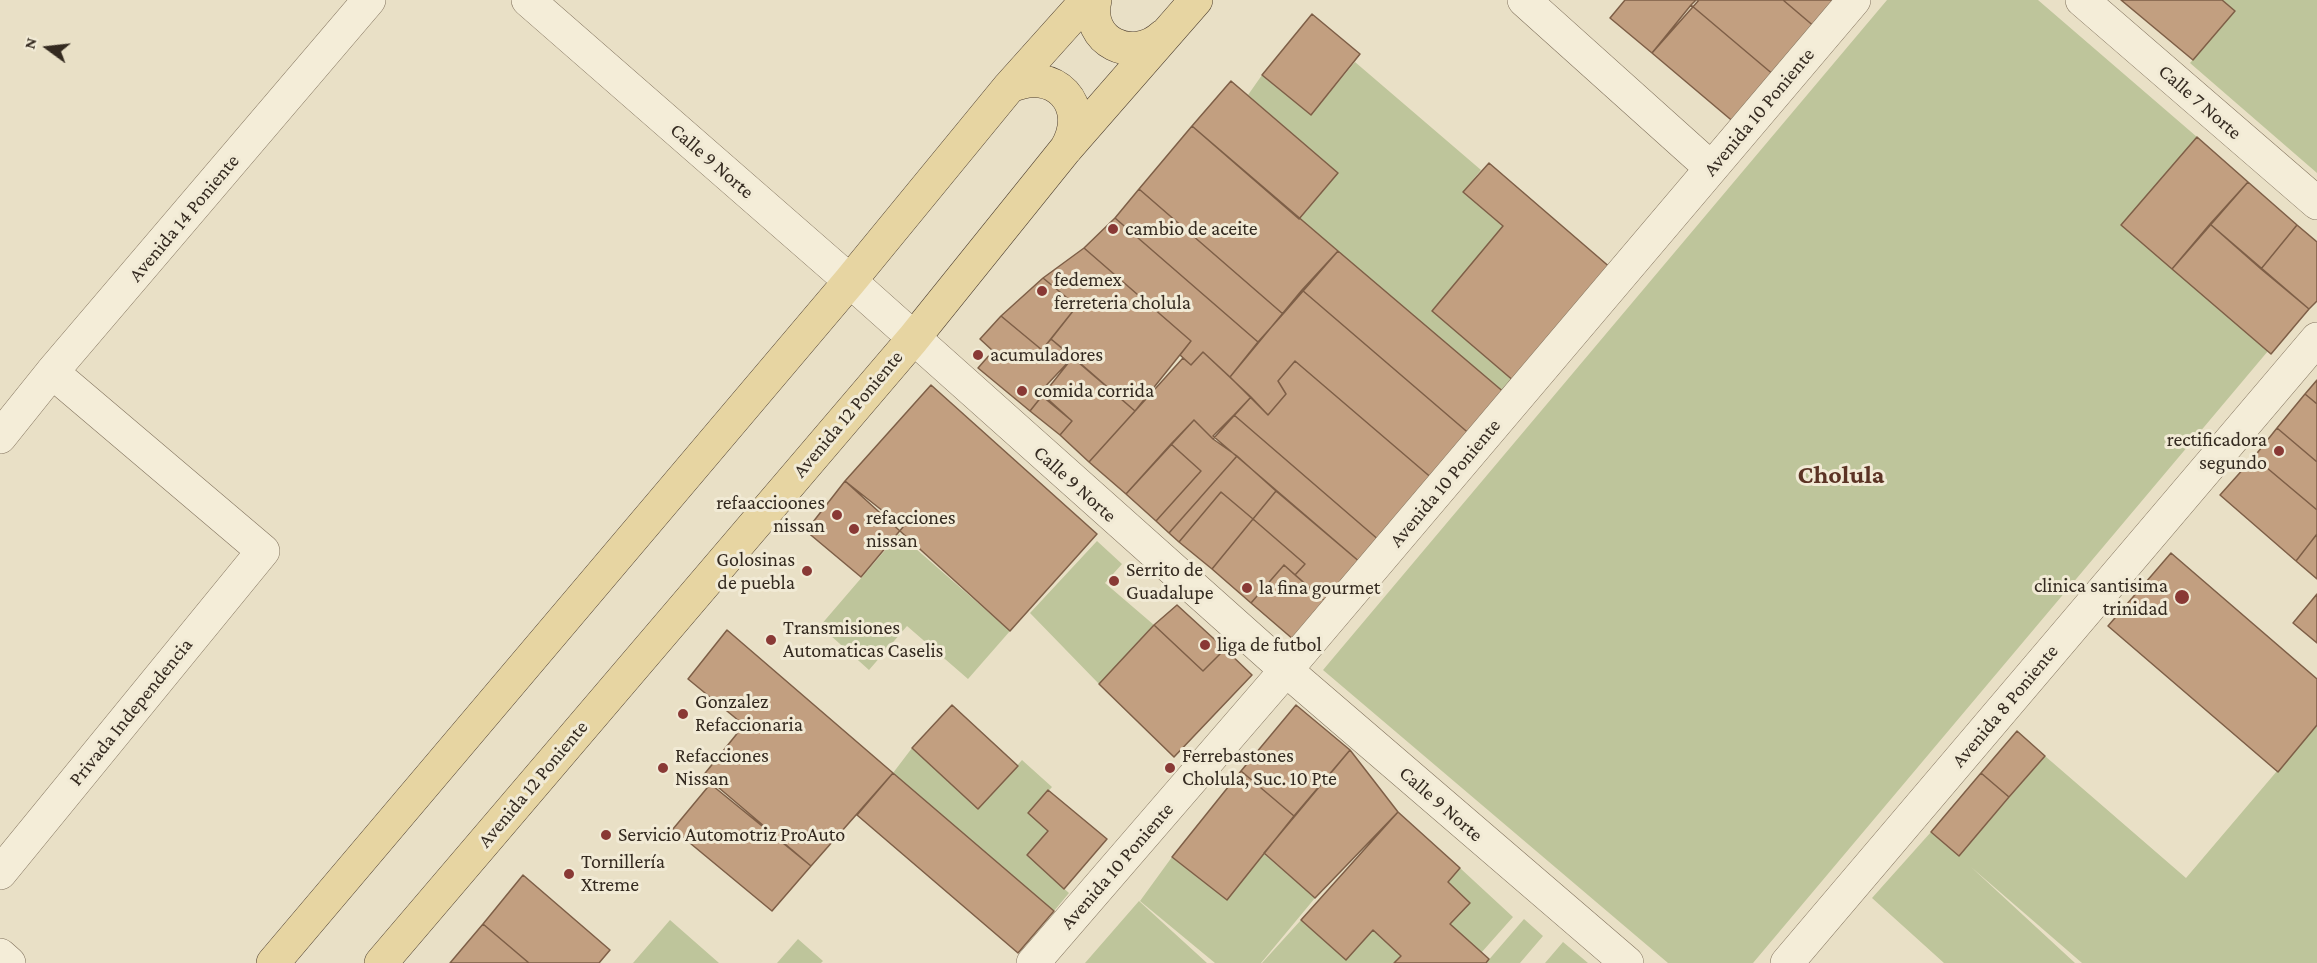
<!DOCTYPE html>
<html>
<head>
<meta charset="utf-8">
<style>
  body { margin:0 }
  #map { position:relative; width:2317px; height:963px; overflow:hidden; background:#e9e0c6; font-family:"Crimson Pro",serif }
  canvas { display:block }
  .north { position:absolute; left:18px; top:18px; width:60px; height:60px; -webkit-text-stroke:4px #f1ead5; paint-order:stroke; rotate:285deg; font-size:16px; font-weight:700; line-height:24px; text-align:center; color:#342a20 }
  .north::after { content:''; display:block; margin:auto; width:21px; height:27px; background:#342a20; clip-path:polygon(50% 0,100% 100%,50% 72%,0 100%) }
</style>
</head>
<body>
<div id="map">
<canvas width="2317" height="963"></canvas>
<div class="north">N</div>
</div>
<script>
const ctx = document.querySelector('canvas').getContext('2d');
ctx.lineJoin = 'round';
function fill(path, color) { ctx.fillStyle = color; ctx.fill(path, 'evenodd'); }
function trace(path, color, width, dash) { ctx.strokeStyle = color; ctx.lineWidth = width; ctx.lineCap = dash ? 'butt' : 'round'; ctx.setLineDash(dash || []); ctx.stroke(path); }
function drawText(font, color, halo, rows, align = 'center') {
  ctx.font = font + ' "Crimson Pro",serif'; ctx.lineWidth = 6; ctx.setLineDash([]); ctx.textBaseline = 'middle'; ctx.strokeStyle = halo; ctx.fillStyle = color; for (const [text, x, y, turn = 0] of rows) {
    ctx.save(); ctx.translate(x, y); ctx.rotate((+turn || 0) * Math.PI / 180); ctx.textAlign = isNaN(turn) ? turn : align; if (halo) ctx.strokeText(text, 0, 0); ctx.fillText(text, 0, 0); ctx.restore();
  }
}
fill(new Path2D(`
  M1887,0H2038L2197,137L2121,225L2268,351L1753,963H1668L1323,670Z
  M2221,0H2317V173L2190,63L2234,12Z
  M1355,62L1481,170L1463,192L1503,226L1432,311L1515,382L1506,394L1300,219L1338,173L1248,95L1262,75L1311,115Z
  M899,534L1010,631L968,679L907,626L869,670L820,626Z
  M1097,541L1122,564L1105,583L1154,625L1099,684L1030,613Z
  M2317,724V963H2082L1971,867L2075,963H1944L1872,898L1931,832L1959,856L2045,756L2186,878Z
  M912,748L978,809L1022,760L1052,787L1029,812L1048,831L1027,855L1069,893L1054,911L893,773Z
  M1264,854L1315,898L1261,963H1215L1140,901L1172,857L1227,899Z
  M1460,868L1513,917L1481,953L1450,924L1470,903L1448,882Z
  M1139,901L1207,963H1085Z
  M1524,919L1543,936L1520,963H1486Z
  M670,920L719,963H633Z
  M1301,920L1346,960L1373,930L1401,956L1394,963H1262Z
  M798,939L823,961L821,963H777Z
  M1563,942L1588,963H1545Z`), '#bec59b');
const building = new Path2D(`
  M1625,0H1699L1652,53L1610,18Z
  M1696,0H1783L1816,28L1775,76L1691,5Z
  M1783,0H1840L1816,28Z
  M2121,0H2222L2235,11L2193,60Z
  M1691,5L1775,76L1736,124L1652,53Z
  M1312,14L1360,54L1311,115L1262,75Z
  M1231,81L1338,173L1299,219L1192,126Z
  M1192,126L1338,251L1283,314L1139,189Z
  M2197,137L2248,182L2172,269L2121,225Z
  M1489,163L1612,269L1515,382L1432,311L1503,226L1463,192Z
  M2248,182L2297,225L2261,269L2210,224Z
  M1139,189L1283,314L1258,342L1115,218Z
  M1115,218L1258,342L1230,377L1203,352L1191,365L1180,355L1191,341L1084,248Z
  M2210,224L2309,309L2271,354L2172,269Z
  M2297,225L2317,242V301L2309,309L2261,269Z
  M1084,248L1191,341L1135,411L1051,339L1077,306L1043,278Z
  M1338,251L1506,394L1472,436L1302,290Z
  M1043,278L1077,306L1042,350L1001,316Z
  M1302,290L1472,436L1434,480L1295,361L1278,381L1286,394L1268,415L1230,377Z
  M1001,316L1042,350L1051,339L1073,357L1030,411L978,368L993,351L980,339Z
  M1203,352L1251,397L1213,439L1194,420L1126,494L1089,462L1183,358L1191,365Z
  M1073,357L1135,411L1089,462L1060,435L1072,421L1040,392Z
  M1295,361L1434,480L1380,541L1234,415L1251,397L1268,415L1286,394L1278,381Z
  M2317,380V404L2305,394Z
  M931,385L1097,534L1010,631L845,481Z
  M2305,394L2317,404V462L2277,428Z
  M1042,396L1072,421L1060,435L1030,411Z
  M1234,415L1380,541L1361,563L1213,436Z
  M1194,420L1213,439L1237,456L1169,533L1156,521L1201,471L1171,444Z
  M2277,428L2317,462V510L2254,457Z
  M1171,444L1201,471L1156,521L1126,494Z
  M1237,456L1276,491L1253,519L1221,492L1179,542L1169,533Z
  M2254,457L2317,510V534L2296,561L2220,495Z
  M845,481L903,527L861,577L806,531Z
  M1276,491L1361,563L1327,603L1295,575L1305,564L1253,519Z
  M1221,492L1253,519L1212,569L1179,542Z
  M1253,519L1305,564L1295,575L1284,565L1251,603L1212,569Z
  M2317,534V579L2296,561Z
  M2171,553L2317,679V725L2278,772L2108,626Z
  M1284,565L1327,603L1294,640L1251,603Z
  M2317,594V643L2293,623Z
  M1177,605L1225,649L1203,671L1154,625Z
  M1154,625L1203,671L1225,649L1252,675L1174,757L1099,684Z
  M727,630L893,773L811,866L702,777L744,725L688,679Z
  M952,705L1018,766L978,809L912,748Z
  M1296,705L1350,750L1294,816L1241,771Z
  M2017,731L2045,756L2009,797L1981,773Z
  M1350,750L1398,812L1315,898L1264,853Z
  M1241,771L1294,816L1227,900L1172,857Z
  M893,773L1054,911L1018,953L857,815Z
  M1981,773L2009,797L1959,856L1931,832Z
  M712,782L811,866L772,911L673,829Z
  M1048,790L1107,839L1064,889L1027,855L1048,831L1028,813Z
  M1398,812L1460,868L1448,882L1470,903L1450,924L1489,959L1486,963H1394L1401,956L1373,930L1346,960L1301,920Z
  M523,875L610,950L599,963H529L483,924Z
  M483,924L529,963H450Z`);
fill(building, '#c29f80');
trace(building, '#7e5f47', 1.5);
const minor = new Path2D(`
  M528,0L850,281L1286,670L1627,963
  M1524,0L1711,168
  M2082,0L2317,203
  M0,437L52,372L369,0
  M0,873L263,551L52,372
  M0,955L9,963
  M1033,963L1286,670L1854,0
  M1787,963L2317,339`);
const major = new Path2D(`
  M1095,0C1085,42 1133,64 1163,36
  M1009,87C1054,65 1092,105 1066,149
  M273,963L850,281L1009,87L1087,0
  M381,963L913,339L1065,150L1196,0`);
trace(minor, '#82735e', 34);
trace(major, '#504132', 34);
trace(minor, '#f4edd8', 33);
trace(major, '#e7d5a2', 33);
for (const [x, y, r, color] of [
  [1113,229,6,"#893935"],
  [1042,291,6,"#893935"],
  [978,355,6,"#893935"],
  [1022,391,6,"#893935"],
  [2279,451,6,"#893935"],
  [837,515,6,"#893935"],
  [854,529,6,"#893935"],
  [807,571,6,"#893935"],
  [1114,581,6,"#893935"],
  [1247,588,6,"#893935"],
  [2182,597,8,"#893935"],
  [771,640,6,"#893935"],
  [1205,645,6,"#893935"],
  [683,714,6,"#893935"],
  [663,768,6,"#893935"],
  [1170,768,6,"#893935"],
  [606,835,6,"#893935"],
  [569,874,6,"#893935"]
]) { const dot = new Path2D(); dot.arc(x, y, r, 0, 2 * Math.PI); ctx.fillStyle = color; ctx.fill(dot); trace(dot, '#f1ead5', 2); }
drawText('20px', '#342a20', '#f1ead5', [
  ["Calle 7 Norte",2200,102,41],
  ["Avenida 10 Poniente",1759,112,-50],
  ["Calle 9 Norte",712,161,41],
  ["Avenida 14 Poniente",184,218,-50],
  ["Avenida 12 Poniente",848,414,-50],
  ["Avenida 10 Poniente",1445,483,-50],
  ["Calle 9 Norte",1075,484,42],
  ["Avenida 8 Poniente",2005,706,-50],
  ["Privada Independencia",131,712,-51],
  ["Avenida 12 Poniente",533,784,-50],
  ["Calle 9 Norte",1441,804,41],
  ["Avenida 10 Poniente",1117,866,-49]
]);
drawText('20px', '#342a20', '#f1ead5', [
  ["cambio de aceite",1125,229],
  ["fedemex",1054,280],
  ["ferreteria cholula",1054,303],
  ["acumuladores",990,355],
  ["comida corrida",1034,391],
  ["rectificadora",2267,440,"right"],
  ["segundo",2267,463,"right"],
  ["refaaccioones",825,503,"right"],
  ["nissan",825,526,"right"],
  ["refacciones",866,518],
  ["nissan",866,541],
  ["Golosinas",795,560,"right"],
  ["de puebla",795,583,"right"],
  ["Serrito de",1126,570],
  ["Guadalupe",1126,593],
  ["clinica santisima",2168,586,"right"],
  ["trinidad",2168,609,"right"],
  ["la fina gourmet",1259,588],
  ["Transmisiones",783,628],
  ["Automaticas Caselis",783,651],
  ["liga de futbol",1217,645],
  ["Gonzalez",695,702],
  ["Refaccionaria",695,725],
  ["Refacciones",675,756],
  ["Nissan",675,779],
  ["Ferrebastones",1182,756],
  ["Cholula, Suc. 10 Pte",1182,779],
  ["Servicio Automotriz ProAuto",618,835],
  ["Tornillería",581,862],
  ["Xtreme",581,885]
], 'left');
drawText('bold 26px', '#5b3324', '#f1ead5', [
  ["Cholula",1841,475]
]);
</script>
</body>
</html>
